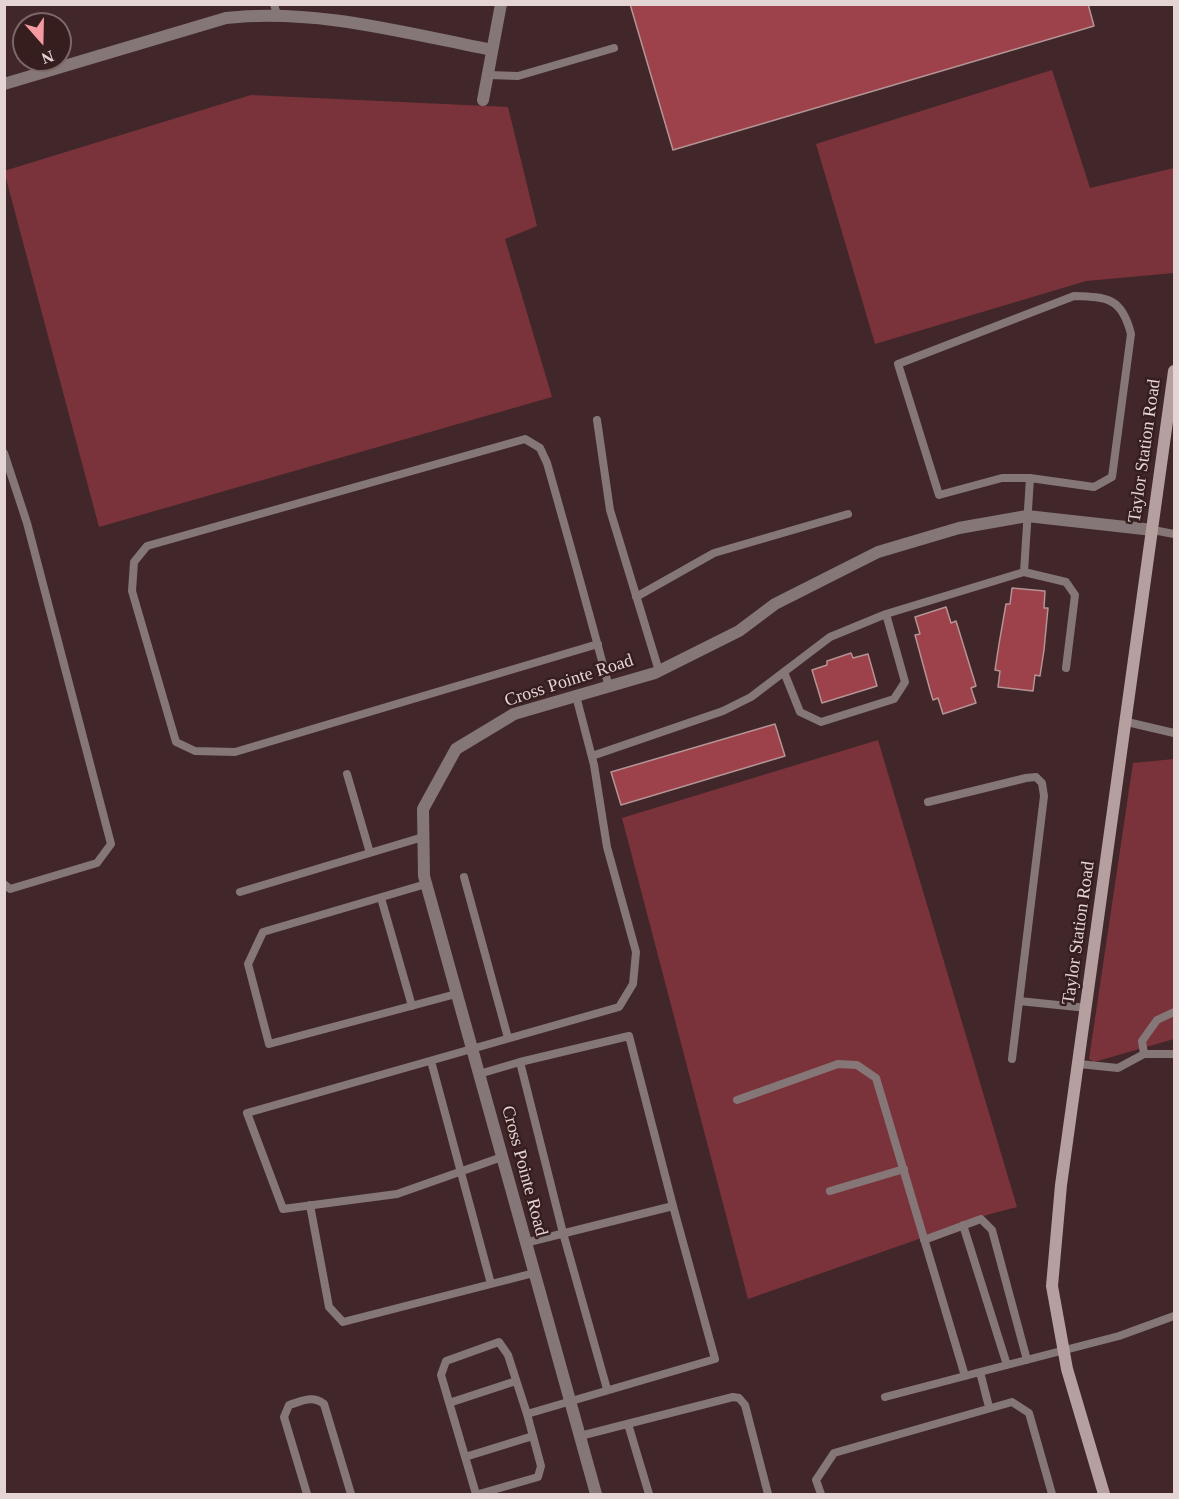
<!DOCTYPE html>
<html>
<head>
<meta charset="utf-8">
<style>
  body { margin:0 }
  #map { position:relative; width:1179px; height:1499px; overflow:hidden; background:#412729; font-family:Georgia,serif }
  canvas { display:block }
  .frame { position:absolute; inset:0; border:6px solid #e5d4d4; pointer-events:none }
  .north { position:absolute; left:12px; top:12px; width:60px; height:60px; box-sizing:border-box; background:#361e1f; border:2px solid #7c6767; border-radius:50%; rotate:160deg; font-size:16px; font-weight:700; line-height:24px; text-align:center; color:#e5d4d4 }
  .north::after { content:''; display:block; margin:auto; width:21px; height:27px; background:#f49aa0; clip-path:polygon(50% 0,100% 100%,50% 72%,0 100%) }
</style>
</head>
<body>
<div id="map">
<canvas width="1179" height="1499"></canvas>
<div class="frame"></div>
<div class="north">N</div>
</div>
<script>
const ctx = document.querySelector('canvas').getContext('2d');
ctx.lineJoin = 'round';
function fill(path, color) { ctx.fillStyle = color; ctx.fill(path, 'evenodd'); }
function trace(path, color, width, dash) { ctx.strokeStyle = color; ctx.lineWidth = width; ctx.lineCap = dash ? 'butt' : 'round'; ctx.setLineDash(dash || []); ctx.stroke(path); }
function drawText(font, color, halo, rows, align = 'center') {
  ctx.font = font + ' Georgia,serif'; ctx.lineWidth = 5; ctx.setLineDash([]); ctx.textBaseline = 'middle'; ctx.strokeStyle = halo; ctx.fillStyle = color; for (const [text, x, y, turn = 0] of rows) {
    ctx.save(); ctx.translate(x, y); ctx.rotate((+turn || 0) * Math.PI / 180); ctx.textAlign = isNaN(turn) ? turn : align; if (halo) ctx.strokeText(text, 0, 0); ctx.fillText(text, 0, 0); ctx.restore();
  }
}
fill(new Path2D(`
  M1052,70L1090,188L1174,168V273L1086,281L875,344L816,144Z
  M251,95L508,107L537,226L505,239L552,397L99,527L4,171Z
  M878,740L1017,1207L990,1214L748,1299L622,818Z
  M1174,759V1039L1094,1062L1089,1059L1133,763Z`), '#7b333b');
const building = new Path2D(`
  M630,4H1088L1094,26L673,150Z
  M1012,588L1045,591L1044,608H1048L1044,650L1040,676L1035,675L1033,691L998,687L1000,671L995,670L999,644L1006,604H1010Z
  M946,607L951,623L956,621L976,686L971,688L976,703L943,714L938,698L933,700L930,690L915,635L920,634L915,617Z
  M851,653L853,658L868,654L877,686L822,703L812,670L827,665V661Z
  M775,724L785,756L621,805L611,772Z`);
fill(building, '#9d414b');
trace(building, '#b49495', 1.5);
trace(new Path2D(`
  M274,4L277,15
  M488,75L518,76L614,48
  M597,420L610,510L659,671
  M4,453L27,523L111,844L97,863L10,889L4,884
  M1153,530L1174,534
  M1024,572L1066,582L1075,595L1066,668
  M636,597L714,553L848,514
  M598,644L235,752L195,751L176,742L132,591L134,562L147,546L525,439L540,448L547,463C568,537 589,612 609,687
  M784,672L800,712L821,722L894,699L905,682L886,614
  M1127,722L1174,733
  M592,756L723,711L751,697L830,637L886,614L1024,572L1030,478L1094,487L1112,477L1131,334C1122,298 1108,297 1074,296L898,364L939,495L1002,478H1030
  M347,774L370,853
  M928,802L1026,778L1036,777L1042,783L1044,796L1012,1059
  M464,877L508,1038
  M426,884L263,932L248,964L269,1044L456,994
  M240,892L423,837
  M381,898L412,1006
  M1019,1001L1087,1008
  M1144,1054L1142,1041L1157,1020L1174,1012
  M431,1061L491,1284
  M520,1062L629,1036L673,1206
  M1079,1064L1118,1068L1144,1054H1174
  M479,1074L520,1062L563,1233L607,1389
  M737,1100L838,1064L857,1065L876,1078L965,1376L980,1372
  M502,1157L397,1194L283,1209L247,1113L619,1007L633,984L636,952L607,847L594,765L576,696
  M830,1191L904,1169
  M310,1205L329,1307L343,1322L534,1273
  M963,1225L1007,1365
  M924,1240L981,1219L992,1230L1027,1360
  M885,1397L965,1376
  M449,1403L516,1381
  M989,1407L980,1372L1119,1336L1174,1316
  M628,1424L649,1494
  M580,1436L733,1397L739,1398L745,1405L768,1494
  M465,1457L533,1436
  M307,1494L284,1417L289,1405C303,1401 312,1395 324,1404L351,1494
  M476,1494L441,1375L446,1361L499,1342L508,1355L527,1414
  M479,1494L538,1477L541,1466L527,1414L715,1359L673,1206L525,1243
  M821,1494L816,1480L834,1453L1012,1402L1029,1413L1052,1494`), '#857777', 8);
trace(new Path2D(`
  M596,1494L424,876L423,809L456,749L514,714L655,673L739,631L775,604L878,552L959,528L1027,516L1153,530`), '#857777', 12);
trace(new Path2D(`
  M4,84L226,18C316,8 405,33 492,50
  M483,100L501,4`), '#857777', 12);
trace(new Path2D(`
  M1104,1494L1067,1369L1052,1286L1061,1185L1174,371`), '#b59f9f', 12);
drawText('18px', '#e5d4d4', '#361e1f', [
  ["Taylor Station Road",1145,451,-82],
  ["Cross Pointe Road",569,681,-18],
  ["Taylor Station Road",1079,933,-82],
  ["Cross Pointe Road",524,1171,75]
]);
</script>
</body>
</html>
